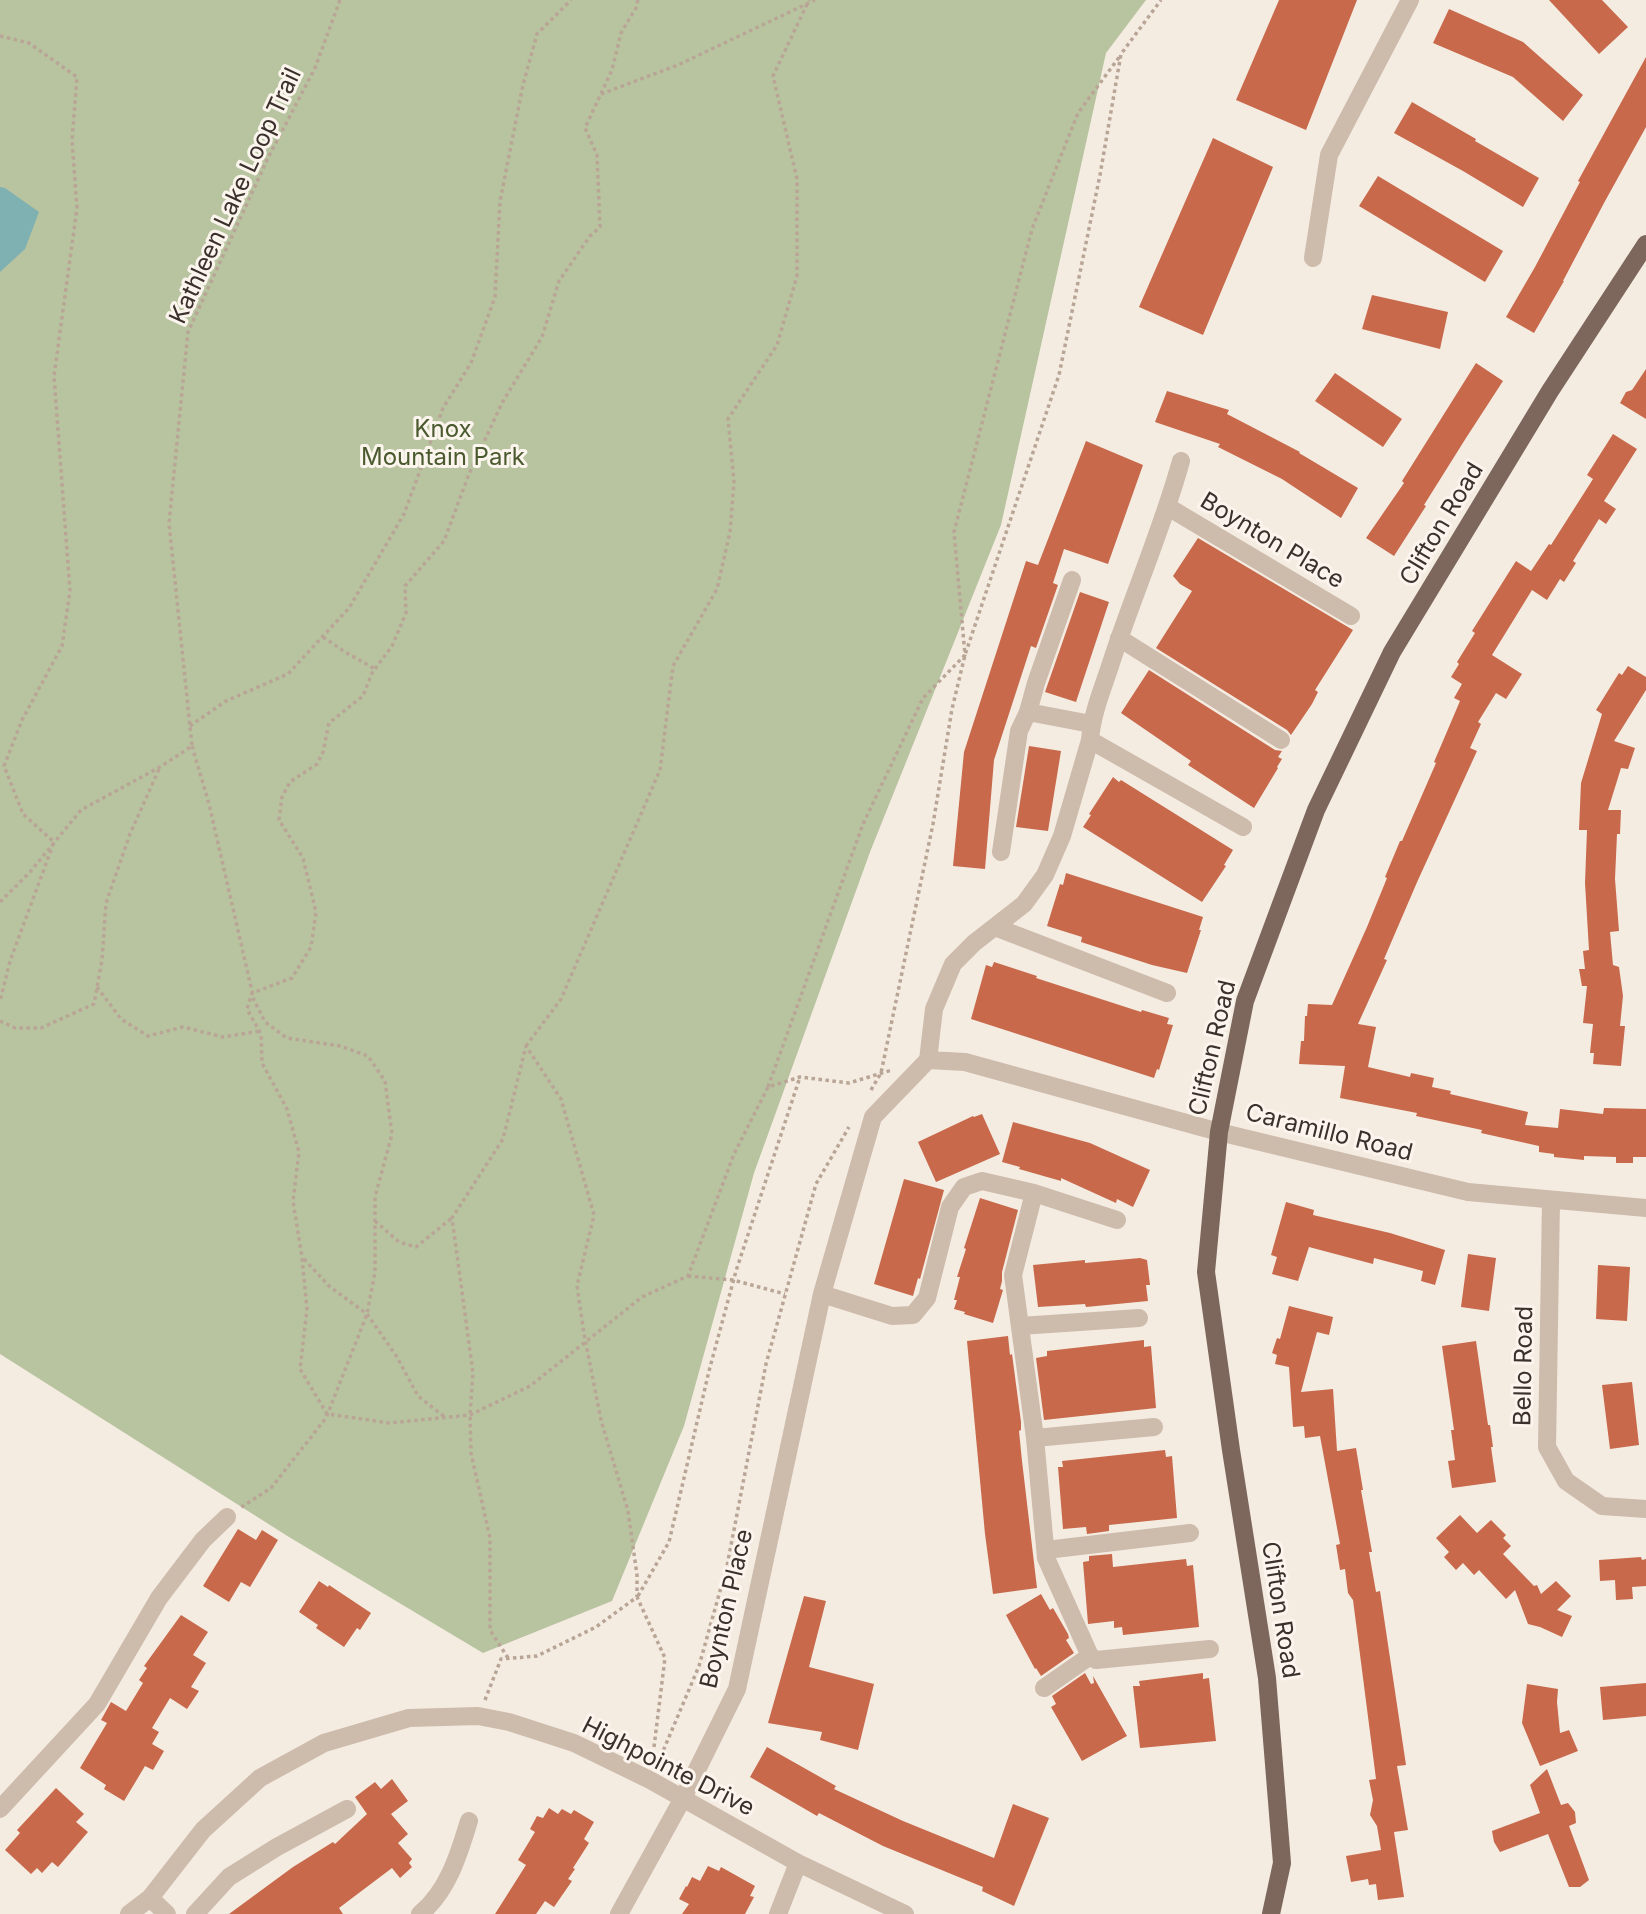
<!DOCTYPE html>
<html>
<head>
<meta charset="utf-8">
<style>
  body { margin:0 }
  canvas { display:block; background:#f4ebe1 }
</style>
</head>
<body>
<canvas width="1646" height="1914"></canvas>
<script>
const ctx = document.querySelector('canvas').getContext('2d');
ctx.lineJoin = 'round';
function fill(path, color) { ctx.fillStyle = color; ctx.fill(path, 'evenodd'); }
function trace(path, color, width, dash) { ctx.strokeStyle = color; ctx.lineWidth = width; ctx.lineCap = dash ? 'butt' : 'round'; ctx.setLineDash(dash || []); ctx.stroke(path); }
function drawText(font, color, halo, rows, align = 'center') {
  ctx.font = font + ' Inter,sans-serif'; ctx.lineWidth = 6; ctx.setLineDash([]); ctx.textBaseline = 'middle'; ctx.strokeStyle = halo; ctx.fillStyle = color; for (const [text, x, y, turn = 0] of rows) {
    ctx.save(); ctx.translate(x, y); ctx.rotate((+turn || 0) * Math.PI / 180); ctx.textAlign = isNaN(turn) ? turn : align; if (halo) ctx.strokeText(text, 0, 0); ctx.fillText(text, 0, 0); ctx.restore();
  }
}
fill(new Path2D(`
  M0,0H1146L1106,53L1001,525L870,852L754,1173L684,1426L612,1601L483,1653L289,1537L0,1354Z`), '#b8c4a0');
fill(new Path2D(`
  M0,187L5,188L39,212L25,249L0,272Z`), '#7fb0b2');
fill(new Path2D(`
  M1279,0H1357L1306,130L1236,100Z
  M1549,0H1602L1628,27L1599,54Z
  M1449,9L1523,42L1583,95L1563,121L1513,77L1433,43Z
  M1646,57V127L1604,203L1563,281H1564L1534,333L1506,317L1535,267L1580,182L1578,181Z
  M1412,102L1476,139L1475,141L1539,178L1523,207L1463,171L1394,133Z
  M1213,138L1273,167L1203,335L1139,307Z
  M1378,176L1503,251L1485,282L1359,206Z
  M1372,295L1448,312L1440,349L1362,329Z
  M1476,363L1503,381L1466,438L1424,505L1426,506L1394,556L1366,538L1404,483L1402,481Z
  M1646,369V419L1620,403L1626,392L1632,390Z
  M1335,373L1402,419L1383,447L1315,401Z
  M1167,391L1229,410L1227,414L1300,452L1299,453L1358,488L1341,518L1282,479L1218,447L1220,444L1155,422Z
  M1613,434L1637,449L1604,501L1616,509L1606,524L1599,519L1573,561L1576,563L1564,582L1560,579L1547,600L1532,590L1492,655L1522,674L1506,699L1496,693L1478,722L1481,724L1470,748L1477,751L1418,880L1384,959L1387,960L1358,1024L1376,1027L1368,1067L1410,1077L1411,1073L1434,1078L1432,1087L1451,1091L1450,1094L1528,1112L1525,1125L1558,1128L1560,1109L1603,1114L1604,1108L1646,1109V1157H1633V1163H1616V1157L1584,1156V1160L1554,1157V1154L1539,1152V1146L1481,1133L1482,1130L1416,1116L1417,1113L1340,1098L1345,1066L1299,1064L1301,1041H1304L1305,1016H1307L1308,1004L1332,1005L1367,927L1387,878L1385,877L1400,841H1402L1436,763L1434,762L1460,701L1454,698L1462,684L1451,677L1459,664L1457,662L1475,633L1472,631L1516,561L1531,571L1549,544L1551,545L1593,479L1587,475Z
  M1086,441L1143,465L1108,564L1064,549L1053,583L1058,585L1036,648L1031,646L994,760L985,869L953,866L964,752L1026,561L1038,565Z
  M1198,538L1353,630L1315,690L1318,692L1312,704L1291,735L1287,730L1156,648L1192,591L1180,584L1173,576Z
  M1080,592L1109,602L1076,702L1045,692Z
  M1628,666L1646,677V690L1614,741L1635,748L1628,769L1621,768L1608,810H1621L1620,834H1617L1615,879L1619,931L1610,932L1613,965L1619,967L1623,996L1620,1026H1625L1621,1066L1593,1064L1594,1053H1590L1593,1024L1583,1023L1587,986H1582L1579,969H1585L1583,951L1589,950L1585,883L1587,830H1579L1581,783L1602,714L1596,710L1619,673L1622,675Z
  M1149,670L1275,750L1282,751L1278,757L1282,759L1277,767L1278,768L1254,808L1188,765L1191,761L1121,713Z
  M1029,746L1061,751L1048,831L1016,827Z
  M1113,777L1119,782L1121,780L1233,850L1224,865L1226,866L1202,902L1083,827L1091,815L1089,814Z
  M1066,873L1203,917L1199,930H1201L1187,973L1152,965L1081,942L1082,937L1047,926L1060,884L1063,885Z
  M994,962L1037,976L1036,978L1141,1012L1142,1010L1169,1018L1167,1024L1173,1025L1159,1070L1157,1069L1154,1078L971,1019L986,965L992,967Z
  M982,1114L1000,1154L936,1182L918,1142L973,1116L974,1117Z
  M1013,1122L1090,1143L1150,1170L1133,1207L1117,1199L1116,1203L1061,1178V1181L1019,1169L1020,1167L1002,1162Z
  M904,1179L944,1190L920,1279L918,1278L913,1296L874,1284Z
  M980,1198L1018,1210L1002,1272V1281L1000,1289L1003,1290L993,1323L964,1314L965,1312L954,1309L957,1300H954L960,1277H957L966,1249L964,1248Z
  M1286,1202L1314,1210L1313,1215L1390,1233L1445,1250L1435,1285L1421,1281L1423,1271L1374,1258L1373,1264L1309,1247L1298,1281L1272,1274L1277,1257L1271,1255Z
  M1468,1254L1496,1258L1489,1311L1461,1307Z
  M1140,1258L1147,1260L1150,1285H1146L1148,1301L1086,1307L1085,1304L1038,1307L1033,1265L1085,1260V1263Z
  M1598,1265L1630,1267L1627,1321L1596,1319Z
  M1289,1306L1333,1317L1329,1335L1317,1332L1301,1392L1333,1389L1337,1451L1356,1448L1363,1490H1361L1372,1552H1369L1376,1592L1380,1591L1406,1765L1397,1766L1408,1830L1394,1832L1404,1897L1378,1900L1376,1884L1369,1885L1368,1879L1351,1882L1346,1856L1381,1850L1377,1826L1370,1815L1373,1800L1369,1780L1376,1779L1353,1600L1348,1593L1345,1569L1340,1570L1336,1545L1340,1544L1320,1436L1305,1438L1304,1426L1293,1427L1289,1367L1275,1364L1277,1355L1272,1353L1277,1338L1280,1339Z
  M1008,1336L1010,1355L1012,1354L1021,1422V1430L1019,1431L1022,1461L1037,1588L993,1594L985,1534L967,1341Z
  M1144,1340V1347L1151,1346L1156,1408L1044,1420L1036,1358L1047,1356V1351Z
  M1476,1341L1488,1425H1490L1493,1447H1491L1496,1482L1452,1488L1448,1461L1455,1460L1451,1430H1454L1442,1346Z
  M1632,1382L1639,1445L1610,1449L1602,1385Z
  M1165,1450L1166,1457L1172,1456L1177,1518L1109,1525V1531L1087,1534L1086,1527L1063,1529L1058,1467H1063L1062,1461Z
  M1460,1515L1477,1533L1491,1520L1506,1535L1503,1538L1511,1546L1503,1554L1534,1586L1537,1585L1541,1594L1556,1581L1571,1596L1557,1610L1572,1616L1562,1637L1540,1627L1528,1624L1515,1590L1506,1599L1479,1570L1474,1575L1463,1563L1456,1570L1444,1557L1449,1552L1436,1538Z
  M238,1529L256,1540L262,1530L278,1540L250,1587L241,1582L229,1602L203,1586Z
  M1112,1554L1113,1567L1186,1559L1187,1566L1193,1565L1199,1627L1123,1635L1122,1627L1114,1628V1621L1088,1624L1083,1562L1089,1561V1556Z
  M1641,1557L1642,1560L1646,1559V1586L1632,1587L1633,1599L1616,1600L1615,1580L1600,1581L1599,1560Z
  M319,1581L328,1587L329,1585L371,1613L360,1630L357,1628L344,1647L316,1628L318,1625L299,1612Z
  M1041,1594L1050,1610L1053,1608L1068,1634L1069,1638L1066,1640L1074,1653L1041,1676L1036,1668L1035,1669L1006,1615Z
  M804,1596L826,1601L809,1667L874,1684L858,1750L820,1740L822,1732L768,1723Z
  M181,1615L208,1632L193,1655L206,1663L191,1687L199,1691L187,1709L170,1698L152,1728L159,1732L152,1744L164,1751L153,1770L145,1766L124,1801L104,1789L106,1785L80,1768L107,1723L101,1720L111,1702L126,1711L143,1683L139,1680L147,1668L144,1666Z
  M1085,1673L1091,1684L1094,1683L1093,1676L1127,1736L1082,1761L1051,1707L1056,1704L1052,1696Z
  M1203,1673V1679L1209,1678L1216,1741L1140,1748L1133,1686H1140L1139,1681Z
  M1646,1683V1716L1603,1720L1600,1687Z
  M1527,1684L1558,1689L1557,1702L1560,1733L1569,1730L1578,1751L1540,1766L1522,1723Z
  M767,1747L836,1786L834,1789L903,1821L994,1858L1013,1804L1049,1818L1014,1906L982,1891L983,1887L883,1846L819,1813L817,1816L750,1777Z
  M1547,1769L1561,1805L1568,1803L1575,1812L1576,1823L1569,1826L1589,1880L1580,1887H1569L1548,1834L1500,1852L1494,1842L1492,1831L1540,1813L1530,1785Z
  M392,1779L408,1801L391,1814L408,1834L398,1843L412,1859L409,1863L412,1867L400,1878L392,1868L339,1908L343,1914H229L293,1867L333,1842L335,1844L367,1814L355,1797L375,1782L381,1789Z
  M56,1788L84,1814L76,1822L88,1832L58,1867L52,1862L42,1873L37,1868L31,1874L5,1850L20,1833L17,1830Z
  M549,1808L558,1814L562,1809L571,1814L574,1810L594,1822L584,1839L589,1843L573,1868L575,1869L568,1879L572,1881L554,1907L545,1901L536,1914H495L526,1865L518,1860L535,1832L530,1829L537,1816L543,1818Z
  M708,1866L719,1871L721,1867L755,1886L750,1896L754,1897L745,1914H682L689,1904L679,1899L686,1886L687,1887L692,1877L700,1881Z`), '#c8694b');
trace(new Path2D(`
  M638,0L636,8L621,33L612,70L585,128L597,155L600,227L590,236L559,281L542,337L502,403L469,474L444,541L405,586L406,613L392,646L372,673L363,696L329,723L323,752L317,764L290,782L282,797L279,820L303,858L316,912L311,947L292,978L252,993L247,1009L261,1034L262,1063L287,1109L299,1152L293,1201L302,1257L307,1309L300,1369L327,1414L389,1423L470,1415L530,1386L642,1297L688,1276L734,1154L768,1087L800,1077L849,1083L892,1070
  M0,36L29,43L77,77L72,140L77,208L54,376L70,591L62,646L22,720L4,766L23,814L54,842L10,961L0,1001
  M601,94L678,65L815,0
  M323,637L345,652L375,669
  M190,726L226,701L288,674L349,608L404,514L443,408L471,363L495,297L500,201L523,85L537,34L571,0
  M192,746L209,804L254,1000L265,1022L287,1038L340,1046L368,1056L385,1081L392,1134L375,1197V1272L367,1314L326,1418L271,1488L240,1508
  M0,902L30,872L81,810L160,767L192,746L169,523L188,332L268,158L315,68L340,0
  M97,987L121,1019L148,1036L183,1027L223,1037L260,1031
  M0,1021L15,1028H41L94,1004L102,960L106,903L130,834L159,769
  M526,1046L561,999L660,770L673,666L717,589L730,532L734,482L728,419L777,345L797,276V179L773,76L809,0
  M768,1087L863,824L923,698L965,655L954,532L1032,229L1078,113L1120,56
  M871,1090L881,1073L933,824L952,709L965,655L1059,375L1100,175L1121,54L1161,0
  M375,1221L399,1242L416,1247L452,1218
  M304,1259L329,1286L367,1314L397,1357L418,1396L446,1418
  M688,1276L733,1280L785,1294
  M638,1596L669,1542L709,1371L736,1271L800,1077
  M508,1658L490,1630V1538L471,1453L470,1415L473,1373L452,1218L503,1139L526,1046L561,1099L594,1215L577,1286L584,1334L601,1420L628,1511L637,1575V1597
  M485,1700L501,1659L537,1656L596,1627L637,1597L665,1658L652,1763
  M658,1763L699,1666L727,1566L766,1364L816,1184L849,1127`), '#b9a596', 3.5, [3.5, 3.5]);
trace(new Path2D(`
  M1313,258L1329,155L1410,0
  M1168,507L1351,616
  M1119,638L1281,740
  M1028,712L1036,683L1072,580
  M1090,740L1243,827
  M1001,852L1019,731L1028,712L1091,724
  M995,927L1167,993
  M928,1060L934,1009L953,964L974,943L1024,904L1045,875L1062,836L1090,740C1092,713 1103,688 1111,663C1133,595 1162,530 1181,461
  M1034,1193L1013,1275L1035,1438L1046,1558L1090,1656L1096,1660L1210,1649
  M1551,1200L1547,1447L1566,1481L1602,1506L1646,1509
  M822,1294L892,1316L913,1315L927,1298L950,1207L964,1187L982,1181L1034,1193L1117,1220
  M1020,1326L1139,1318
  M1035,1438L1154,1427
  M1046,1550L1190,1533
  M1044,1688L1090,1656
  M0,1809L97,1704L159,1598L203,1540L227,1517
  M150,1898L167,1914
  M129,1914L150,1898L203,1830L260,1778L324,1743L409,1718L478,1716L509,1722L574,1743L650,1780L798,1863L905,1914
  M195,1914L229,1877L277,1847L347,1809
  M420,1914C448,1891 459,1854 469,1821
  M619,1914L683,1798L737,1689L822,1294L873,1117L928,1060L965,1062L1219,1132L1468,1192L1646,1208
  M778,1914L798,1863`), '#cdbbac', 18);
trace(new Path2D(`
  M1271,1914L1282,1863L1267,1678L1231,1450L1206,1272L1219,1132L1245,1001L1316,810L1392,652L1550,391L1646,244`), '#7d675c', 18);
drawText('24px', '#3b302b', '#fbf5ee', [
  ["Kathleen Lake Loop Trail",236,196,-65],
  ["Clifton Road",1442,524,-59],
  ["Boynton Place",1272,541,31],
  ["Clifton Road",1213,1048,-77],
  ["Caramillo Road",1329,1133,14],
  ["Bello Road",1524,1366,-89],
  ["Boynton Place",727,1609,-77],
  ["Clifton Road",1280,1610,81],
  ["Highpointe Drive",668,1767,27]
]);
drawText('24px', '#4a5a2e', '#fbf5ee', [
  ["Knox",443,430],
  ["Mountain Park",443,458]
]);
</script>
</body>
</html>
